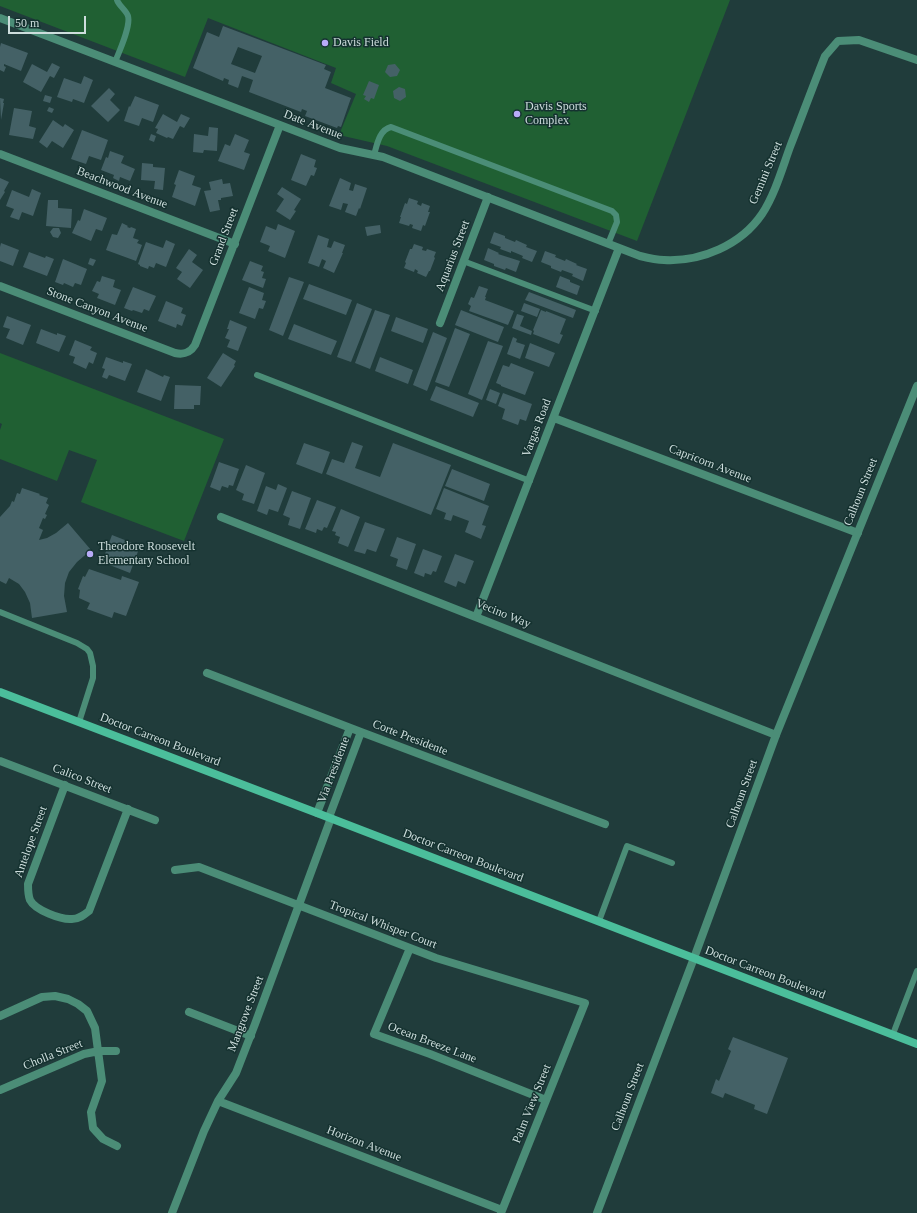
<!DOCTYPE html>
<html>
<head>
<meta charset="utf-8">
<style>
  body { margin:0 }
  #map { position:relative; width:917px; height:1213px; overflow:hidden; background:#203c3b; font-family:"Times New Roman",serif }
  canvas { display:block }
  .scale { position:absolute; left:8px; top:16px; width:78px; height:18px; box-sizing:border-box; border:2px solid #cddddc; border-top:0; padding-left:5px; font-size:12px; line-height:14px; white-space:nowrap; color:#cddddc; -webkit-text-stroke:3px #153230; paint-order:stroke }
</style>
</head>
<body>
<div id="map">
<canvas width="917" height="1213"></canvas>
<div class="scale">50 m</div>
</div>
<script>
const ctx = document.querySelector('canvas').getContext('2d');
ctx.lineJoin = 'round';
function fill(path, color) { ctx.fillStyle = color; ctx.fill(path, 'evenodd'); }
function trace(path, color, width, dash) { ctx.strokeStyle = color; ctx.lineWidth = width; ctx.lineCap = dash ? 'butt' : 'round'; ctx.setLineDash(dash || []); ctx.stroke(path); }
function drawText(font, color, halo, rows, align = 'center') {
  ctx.font = font + ' "Times New Roman",serif'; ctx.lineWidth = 3; ctx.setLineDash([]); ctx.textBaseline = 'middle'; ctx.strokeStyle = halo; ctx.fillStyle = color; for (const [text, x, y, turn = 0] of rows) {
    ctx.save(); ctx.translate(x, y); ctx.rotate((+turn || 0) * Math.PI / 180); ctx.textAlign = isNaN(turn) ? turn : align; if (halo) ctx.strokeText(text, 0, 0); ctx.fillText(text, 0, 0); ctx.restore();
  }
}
fill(new Path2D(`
  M0,0H730L637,241L387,146L339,135L356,94L331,83L336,68L208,18L185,77L0,6Z
  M0,353L224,439L184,541L81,502L97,460L69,450L57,481L0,459V430L2,424L0,423Z`), '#206033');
fill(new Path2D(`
  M223,26L326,65L324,69L331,72L325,88L351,98L341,127L338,126L337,128L305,116L307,111L302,109L301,112L249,92L253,80L242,76L238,88L228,84L229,80L224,78L223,81L193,68L207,32L219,37ZM238,47L262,56L255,73L231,64Z
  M1,43L28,53L21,71L4,64V66L6,67L4,72L0,70V47Z
  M52,63L60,67L54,78L50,76L41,92L23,82L32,64L47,72Z
  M395,64L400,70L397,76L390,77L385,72L388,65Z
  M84,76L93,80L84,103L73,99L72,102L57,97L64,78L81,84Z
  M369,81L379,85L374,99L371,98L369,102L364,99L366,96L363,95Z
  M399,87L405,89L406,97L400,101L394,98L393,91Z
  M109,88L115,94L110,100L120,110L108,122L91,106Z
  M45,95L52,97L50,103L43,101Z
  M135,96L159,105L153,122L142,118L139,126L124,121L129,106L130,107Z
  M0,98L4,99L3,103H4L1,120Z
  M49,107L54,109L52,113L47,111Z
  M14,108L32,111L29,126L36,128L33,139L9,135Z
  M163,114L177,122L181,114L190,118L184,128L180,126L173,139L168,137L167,138L156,133L158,129L155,128Z
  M53,120L63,127L65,124L74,130L63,148L52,141L47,148L39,142Z
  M209,127L218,128L217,151L204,150L203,153L193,152L194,134L208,136Z
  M82,130L108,140L101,160L89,156L86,164L71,159Z
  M151,134L156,136L154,142L149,140Z
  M235,134L249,140L244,152L250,154L244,170L218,161L225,144L230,146Z
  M110,151L124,156L121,163L135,169L130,181L120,177L119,181L113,178L114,175L101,170L106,157L108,158Z
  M301,154L316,160L314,167L317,168L314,176L311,175L306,186L291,180Z
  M142,163L153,164V167L165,168L163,190L154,189L155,181L141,180Z
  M179,170L195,176L192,185L201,188L195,206L172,197L176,185L174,184Z
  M0,178L9,182L4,191L5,192L0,200Z
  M340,178L351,183L349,190L353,191L355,184L367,188L360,209L359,208L356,216L345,212L348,204L343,203L341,210L329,206Z
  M222,179L223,184L230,183L233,196L221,198V200H218L220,210L210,212L204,191L211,190L209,182Z
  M282,187L301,199L294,210L296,211L290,220L276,211L284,199L277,194Z
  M32,189L41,193L33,216L22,212L19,220L10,217L14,209L6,206L12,190L29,197Z
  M409,198L418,201L417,204L421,206L422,203L430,206L428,212H430L425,226L423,225L421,231L412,228L413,225L410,224L409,226L399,223L401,217H400L405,203L407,204Z
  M48,200H58V208L72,209L71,228L46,226Z
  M84,209L107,218L102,231L96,229L91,241L72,233L78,220L80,221Z
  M122,223L128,226L127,227L130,228L131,227L136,229L133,238L139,240L137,243L142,245L136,261L106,250L112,234L117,235Z
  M278,224L295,231L285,258L268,251L270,246L260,242L266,226L276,230Z
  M380,225L381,233L367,236L365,227Z
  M53,228H59L61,233L58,238L53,237L50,232Z
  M494,232L505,236V238L515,242L516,240L527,245L526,247L537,251L532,262L522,258L523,256L511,251V253L500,249L501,247L490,243Z
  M318,235L329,239L327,247L331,248L334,241L345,245L342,253H343L334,273L323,268L326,261L322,259L319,267L308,263Z
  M166,240L175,244L166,267L156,263L154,268L149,266L148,269L140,266V265L138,264L146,242L163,248Z
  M1,243L19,250L13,266L0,261V247Z
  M414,244L423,247L422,250L426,251L427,249L436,252L434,257L435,258L430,271H429L426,277L417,273L418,271L415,269L414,272L404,268L406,263L405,262L410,249H412Z
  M488,248L499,253L498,254L520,261L516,272L506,268L505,270L494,266V264L484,260Z
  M189,249L197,255L192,262L203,270L190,288L177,279L182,272L176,268Z
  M545,251L556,255L555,257L565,261L566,259L577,264L576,265L587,269L583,281L572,276L573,274L562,270L561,272L551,268V266L541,262Z
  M29,252L45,258L46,256L54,259L47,276L23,267Z
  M90,258L96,260L93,266L88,264Z
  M63,259L87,269L81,285L75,283L73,287L64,283L63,285L55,282Z
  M250,261L263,266L261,271L264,272L262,278L266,279L263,288L242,280Z
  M102,276L115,280L113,287L121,290L115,305L97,298L99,294L92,291L97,281L100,282Z
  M560,276L570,280V282L580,286L577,295L556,287Z
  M289,277L304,282L283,336L269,330Z
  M309,284L352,300L346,315L303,299Z
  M479,286L488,289L485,297H486L485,300L514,311L508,325L469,311L471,306L468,304L471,297L474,298Z
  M133,287L156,296L149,311L144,309L142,313L133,310L132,311L124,308Z
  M249,287L264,293L262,300L266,301L263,309L259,308L255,319L239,313Z
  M529,292L576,310L573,318L525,300Z
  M166,301L183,308L181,313L186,315L182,326L177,324L176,328L158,321Z
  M357,303L372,309L351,362L337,357Z
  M524,303L540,309L537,317L521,311Z
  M375,310L390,315L370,369L355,363Z
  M461,310L504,327L498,342L455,325Z
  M541,310L546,312V311L566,319L560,334L563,335L559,344L533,334L534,331L533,330Z
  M517,314L524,316L520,326L532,331L531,335L512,328Z
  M7,316L31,325L23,345L6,338L10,329L3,327Z
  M396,317L428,329L423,343L391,331Z
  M230,320L247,327L238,351L227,347L230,340L225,338L229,329H227Z
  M294,324L337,341L331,355L288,339Z
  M455,328L470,334L449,387L435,382Z
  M41,329L57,335V333L66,336L59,352L36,343Z
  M433,332L447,338L427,391L413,385Z
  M513,337L517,339L516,342L525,345L520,359L507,354Z
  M75,340L92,347L90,350L97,353L93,364L89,362L86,369L73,363L75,357L69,355Z
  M488,341L503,346L482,400L468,394Z
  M530,343L555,353L549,367L525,358Z
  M223,353L236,361L234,365L235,366L221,387L207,378Z
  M106,357L123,363V361L132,364L125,381L109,375L107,379L102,377L105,369L102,368Z
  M380,357L413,370L408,384L375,371Z
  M511,363L534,372L525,395L501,386V385L496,383L503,365L509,367Z
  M146,369L163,377L164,375L170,377L161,401L137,392Z
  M175,385L201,386L200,405H194V409H174Z
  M436,386L479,403L473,417L430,400Z
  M490,389L500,393L496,404L486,400Z
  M503,393L532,404L526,421L520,419L518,425L502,419L505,409L498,406Z
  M352,442L363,446L355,468L380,477L393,443L451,465L431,515L326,474L332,459L344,463Z
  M304,443L330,452L322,474L296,464Z
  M219,462L239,469L233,486L229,485L228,488L222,486L220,491L210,487Z
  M246,465L265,473L254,504L242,500L244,494L236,490Z
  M452,469L490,484L484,501L445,486Z
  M278,484L287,488L278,512L269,509L267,515L257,511L266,486L276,490Z
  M22,488L40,494L39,495L48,498L46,503L49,505L45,514L47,515L45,519L43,518L39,528L43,530L39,540L47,538L56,533L68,523L91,550L77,562L69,572L65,583L64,596L67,612L32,618L30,603L25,592L19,584L9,578L6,584L0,581V517L10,506L12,501L14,502L17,493L20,494Z
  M444,488L489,506L482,525L486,526L481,539L465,532L469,521L453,515L451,521L444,519L446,513L436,509Z
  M292,491L311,498L300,529L288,525L290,518L283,515Z
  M317,500L336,507L327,528L324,527L322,531L317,529L316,533L305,529Z
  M341,509L360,517L348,547L338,543L340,537L335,535L336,532L332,531Z
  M365,522L385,529L376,552L367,549L365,554L354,551Z
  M112,535L140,546L130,573L102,562Z
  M397,537L416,544L407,570L396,566L398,559L390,556Z
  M423,549L442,556L436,572L433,571L431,575L425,573L424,577L414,573Z
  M455,554L474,561L465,584L458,581L456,587L444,582Z
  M89,569L121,580L122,576L139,582L126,616L114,612L112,618L87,609L90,603L79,598L80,590L78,589L83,576L85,577Z
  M733,1037L788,1058L767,1114L754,1109L755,1105L725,1093L723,1098L711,1093L716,1079L719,1081L731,1051L728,1049Z`), '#446166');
trace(new Path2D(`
  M115,62C119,52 131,26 128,16C126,10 119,6 117,0
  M374,155C377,145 379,130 391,127L612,211L616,215L617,222L608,244
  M463,261L596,311
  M257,375L530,481
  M0,612L77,643L87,649L90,653L93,666V678L79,722
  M599,921L627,846L672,863
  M893,1034L917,971`), '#4b8d77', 6);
trace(new Path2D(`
  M0,18L340,148L383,157L640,256C648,258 656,260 664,260C701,262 741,245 762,214C775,194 782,169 790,147C802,116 813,86 825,56L838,41L859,40L917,60
  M0,154L235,244
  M0,286L175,353C184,355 190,353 195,345L280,125
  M440,323L488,197
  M554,418L858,533
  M221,517L776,735
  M476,617L619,248
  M207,673L361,732L605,824
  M0,761L155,820
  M65,785L28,884C28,890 28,895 30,900C35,910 61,920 72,919C79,919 84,915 89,911L128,809
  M317,813L350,728
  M329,817L361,732
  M175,870L199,867L436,958L585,1003L501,1213
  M410,948L374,1034L430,1054L546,1100
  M189,1012L251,1036
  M0,1016L42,997L55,996L68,999L78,1004L87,1011L95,1028L102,1081L91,1112L93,1128L103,1139L117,1146
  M0,1090L84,1054L99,1051H116
  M218,1101L502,1210
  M172,1213L204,1131L218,1101L236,1073L255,1024L331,818`), '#4b8d77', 8);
trace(new Path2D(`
  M597,1213L694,958L776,735L917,386`), '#4b8d77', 8);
trace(new Path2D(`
  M0,692L317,813L917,1044`), '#4bbe9b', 8);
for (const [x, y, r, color] of [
  [325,43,4,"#b8abf7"],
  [517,114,4,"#b8abf7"],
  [90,554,4,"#b8abf7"]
]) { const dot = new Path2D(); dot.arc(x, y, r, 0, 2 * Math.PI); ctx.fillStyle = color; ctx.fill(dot); trace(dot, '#153230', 1.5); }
drawText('12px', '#cddddc', '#153230', [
  ["Davis Field",333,43],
  ["Davis Sports",525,107],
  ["Complex",525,121],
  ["Theodore Roosevelt",98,547],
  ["Elementary School",98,561]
], 'left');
drawText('12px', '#cddddc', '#153230', [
  ["Date Avenue",313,125,21],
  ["Gemini Street",766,173,-67],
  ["Beachwood Avenue",122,188,21],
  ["Grand Street",224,237,-69],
  ["Aquarius Street",453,256,-69],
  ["Stone Canyon Avenue",97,310,21],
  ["Vargas Road",537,428,-69],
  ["Capricorn Avenue",710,464,21],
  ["Calhoun Street",861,492,-68],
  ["Vecino Way",503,614,22],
  ["Corte Presidente",410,738,21],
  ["Doctor Carreon Boulevard",160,740,21],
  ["Via Presidente",334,770,-69],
  ["Calico Street",82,779,21],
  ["Calhoun Street",742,794,-70],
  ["Antelope Street",31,842,-70],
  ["Doctor Carreon Boulevard",463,856,21],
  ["Tropical Whisper Court",383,925,21],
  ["Doctor Carreon Boulevard",765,973,21],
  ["Mangrove Street",246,1014,-69],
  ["Ocean Breeze Lane",432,1043,21],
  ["Cholla Street",53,1055,-22],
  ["Calhoun Street",628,1097,-69],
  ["Palm View Street",532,1104,-68],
  ["Horizon Avenue",364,1144,21]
]);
</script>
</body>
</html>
